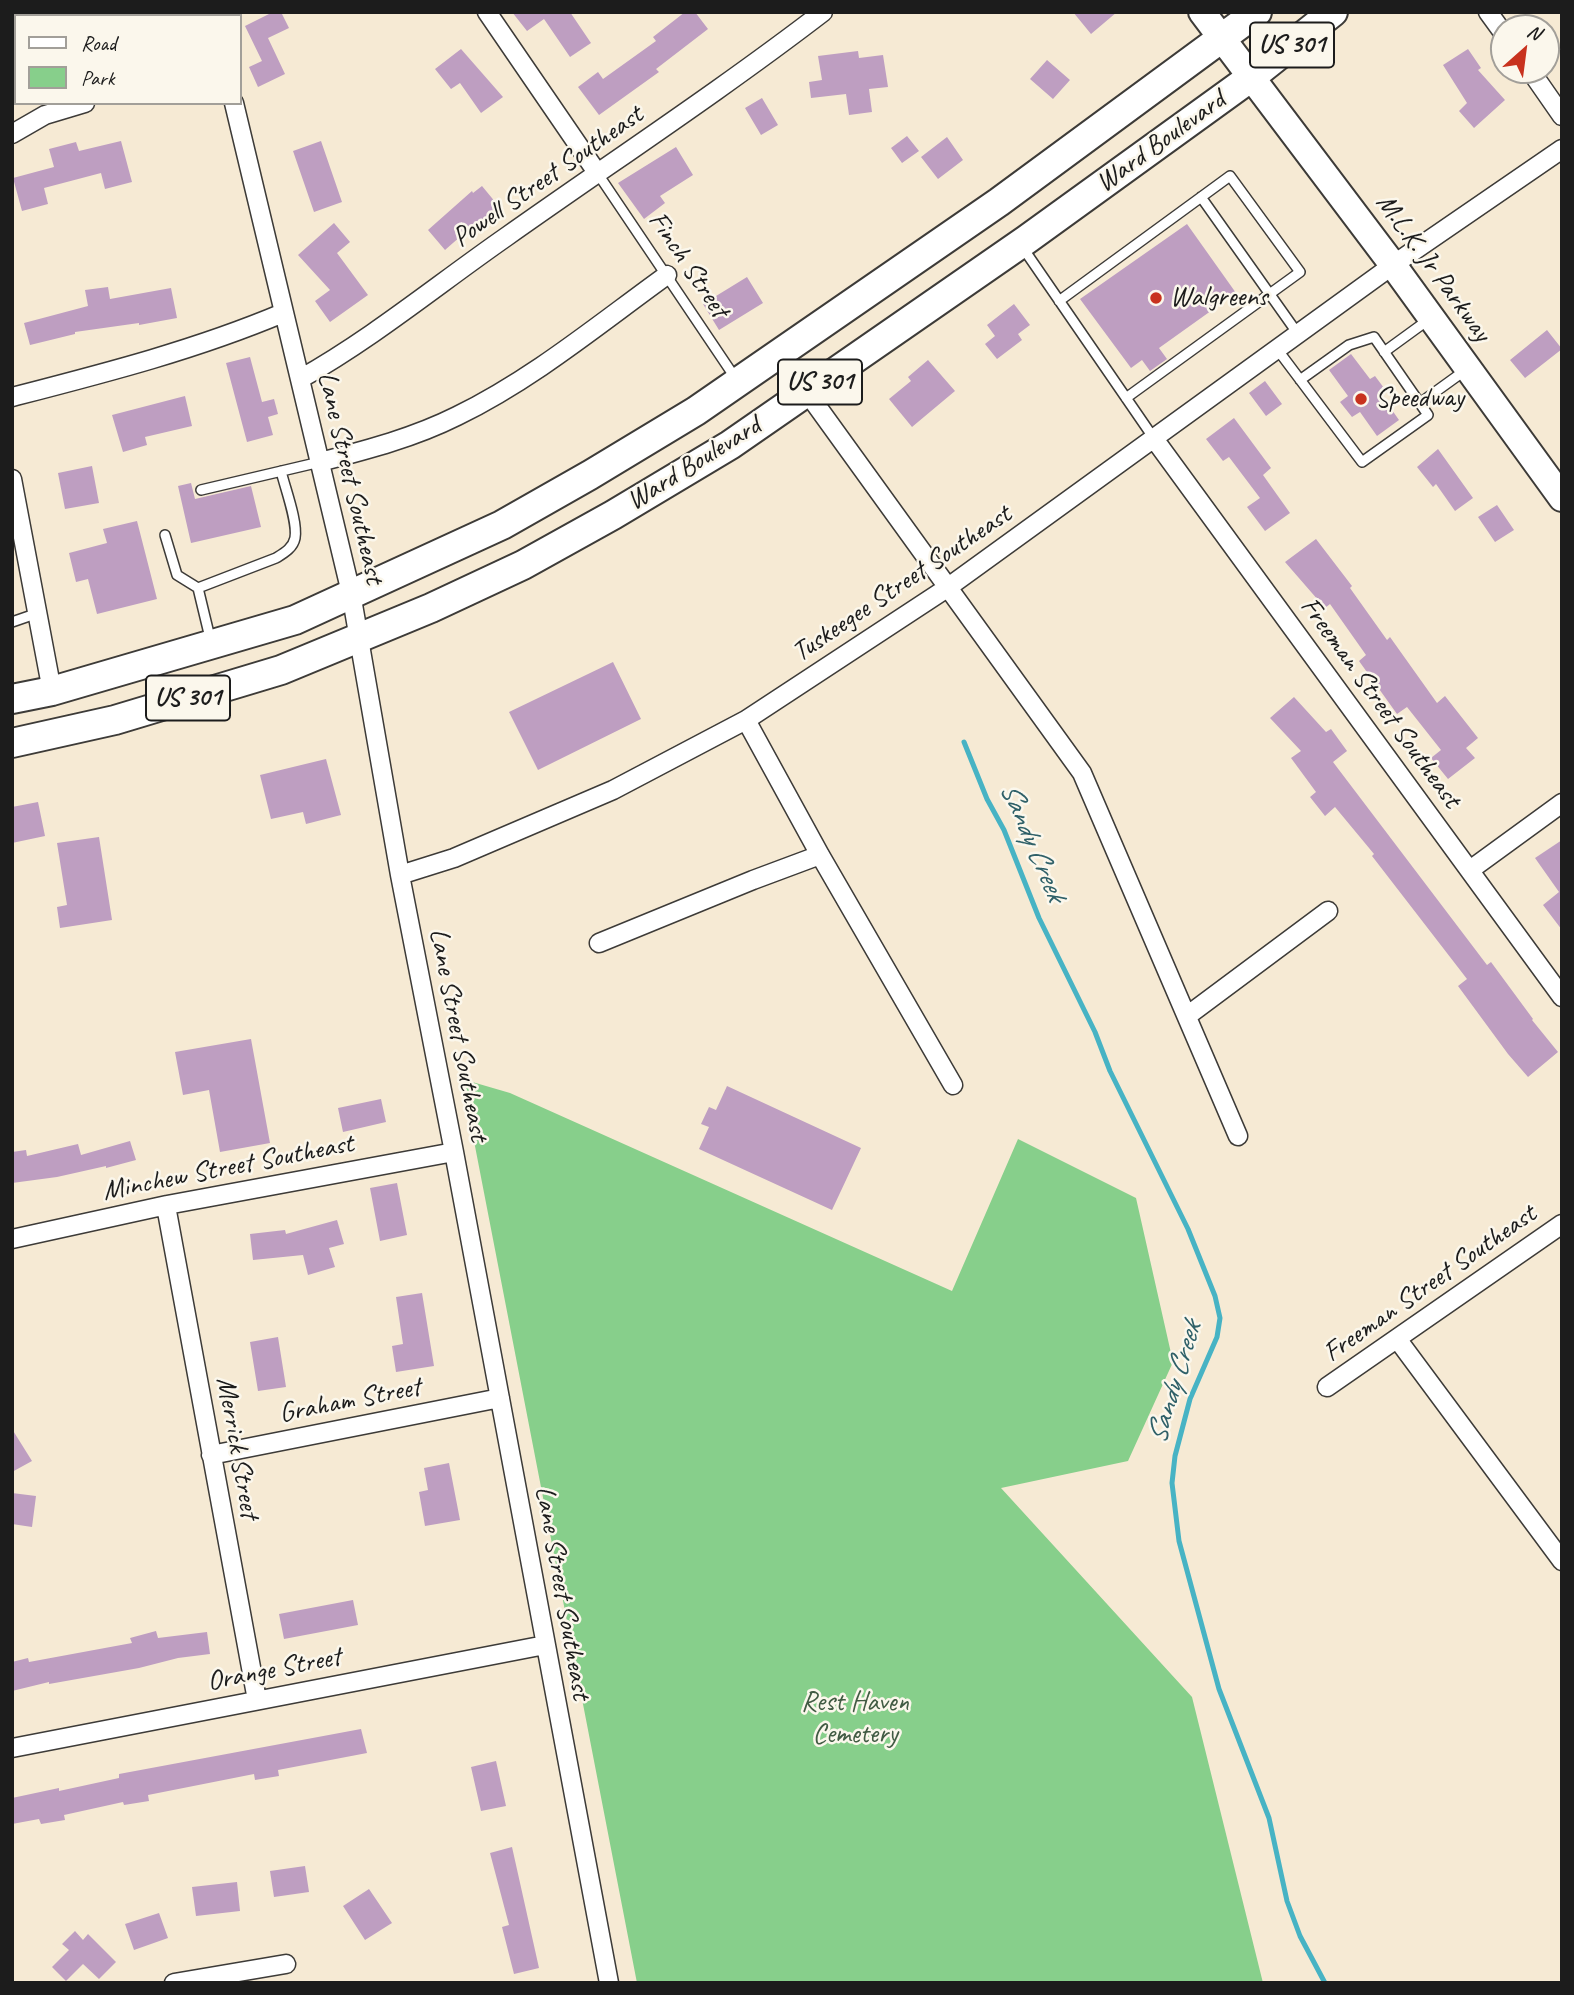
<!DOCTYPE html>
<html>
<head>
<meta charset="utf-8">
<style>
  body { margin:0 }
  #map { position:relative; width:1574px; height:1995px; overflow:hidden; background:#f6ead4; font-family:Caveat,sans-serif }
  canvas { display:block }
  .frame { position:absolute; inset:0; border:14px solid #1c1c1c; pointer-events:none }
  .legend { position:absolute; left:14px; top:14px; width:228px; height:91px; box-sizing:border-box; background:#fbf7ec; border:2px solid #a29f99; margin:0; padding:9px 12px; list-style:none; font-size:21px; color:#1c1c1c }
  .legend li { display:flex; align-items:center; gap:14px; height:35px }
  .legend b { width:35px; border:2px solid #a29f99 }
  .north { position:absolute; left:1490px; top:14px; width:70px; height:70px; box-sizing:border-box; background:#fbf7ec; border:2px solid #a29f99; border-radius:50%; rotate:28deg; font-size:19px; font-weight:700; line-height:28px; text-align:center; color:#1c1c1c }
  .north::after { content:''; display:block; margin:auto; width:24px; height:32px; background:#c8321e; clip-path:polygon(50% 0,100% 100%,50% 72%,0 100%) }
</style>
</head>
<body>
<div id="map">
<canvas width="1574" height="1995"></canvas>
<div class="frame"></div>
<ul class="legend">
<li><b style="height:9px;background:#fff"></b>Road</li>
<li><b style="height:19px;background:#87cf8b"></b>Park</li>
</ul>
<div class="north">N</div>
</div>
<script>
const ctx = document.querySelector('canvas').getContext('2d');
ctx.lineJoin = 'round';
function fill(path, color) { ctx.fillStyle = color; ctx.fill(path, 'evenodd'); }
function trace(path, color, width, dash) { ctx.strokeStyle = color; ctx.lineWidth = width; ctx.lineCap = dash ? 'butt' : 'round'; ctx.setLineDash(dash || []); ctx.stroke(path); }
function drawText(font, color, halo, rows, align = 'center') {
  ctx.font = font + ' Caveat,sans-serif'; ctx.lineWidth = 5; ctx.setLineDash([]); ctx.textBaseline = 'middle'; ctx.strokeStyle = halo; ctx.fillStyle = color; for (const [text, x, y, turn = 0] of rows) {
    ctx.save(); ctx.translate(x, y); ctx.rotate((+turn || 0) * Math.PI / 180); ctx.textAlign = isNaN(turn) ? turn : align; if (halo) ctx.strokeText(text, 0, 0); ctx.fillText(text, 0, 0); ctx.restore();
  }
}
fill(new Path2D(`
  M462,1079L510,1093L952,1291L1018,1139L1136,1198L1173,1362L1128,1461L1001,1488L1192,1697L1263,1983H637Z`), '#87cf8b');
trace(new Path2D(`
  M964,742L987,799L1004,830L1039,918L1095,1032L1110,1071L1188,1229L1215,1296L1220,1318L1217,1337L1190,1399L1175,1456L1172,1483L1179,1541L1219,1689L1269,1818L1287,1901L1300,1936L1325,1983`), '#47b3c4', 5);
fill(new Path2D(`
  M273,12H281L289,28L268,38L285,74L258,87L249,67L262,61L245,26Z
  M512,12H570L591,43L570,57L544,19L527,31Z
  M685,12H695L708,29L656,69L659,72L599,115L578,87L598,72L603,79L656,41L653,37Z
  M1073,12H1117L1091,34Z
  M461,49L503,97L481,113L460,83L451,89L435,69Z
  M1468,49L1481,68L1478,70L1505,100L1474,128L1459,111L1467,103L1443,65Z
  M858,51L859,58L883,55L888,87L869,89L872,112L849,115L846,94L811,98L809,82L822,80L818,56Z
  M1047,60L1070,80L1053,99L1030,79Z
  M762,98L778,125L761,135L745,108Z
  M907,136L919,151L902,163L891,148Z
  M947,137L963,160L938,179L921,157Z
  M121,141L132,182L105,189L101,173L44,188L48,204L22,211L13,178L54,167L49,149L76,142L79,151Z
  M321,141L342,202L314,212L293,151Z
  M676,147L693,175L660,196L665,203L644,219L618,183Z
  M482,186L501,209L481,225L478,221L445,250L428,230L472,191L473,193Z
  M334,223L350,242L337,253L368,295L330,322L315,301L330,290L298,255Z
  M1187,224L1236,293L1159,348L1167,359L1150,371L1142,360L1131,368L1080,299Z
  M747,277L763,303L719,330L703,304Z
  M108,287L110,299L171,288L177,318L139,325V323L75,332V334L30,345L24,323L88,306L85,290Z
  M1014,304L1030,325L1018,334L1022,340L997,359L985,344L995,336L987,325Z
  M1547,330L1562,349L1525,378L1510,360Z
  M1351,354L1370,379L1375,376L1387,392L1382,396L1399,420L1377,436L1360,412L1352,417L1340,402L1348,396L1329,370Z
  M250,357L262,402L274,399L278,414L268,417L273,435L247,442L226,363Z
  M928,360L955,391L912,427L889,399L911,381L908,377Z
  M1265,381L1282,404L1266,416L1249,393Z
  M185,396L192,426L145,437L147,445L123,452L112,415Z
  M1234,418L1271,468L1263,475L1290,513L1265,531L1247,507L1260,498L1229,457L1223,461L1206,439Z
  M1438,449L1473,498L1455,511L1436,484L1433,487L1417,467Z
  M92,466L99,503L65,509L58,473Z
  M191,483L195,499L251,486L261,527L191,543L178,486Z
  M1497,505L1514,530L1495,542L1478,517Z
  M137,521L157,599L97,614L88,579L76,582L69,553L107,543L103,529Z
  M1316,539L1352,586L1350,588L1387,640L1390,637L1437,703L1445,696L1478,738L1466,748L1475,758L1448,779L1431,758L1441,750L1407,707L1397,714L1359,661L1366,655L1330,604L1325,608L1285,562Z
  M613,662L641,719L538,770L509,712Z
  M1294,697L1326,732L1331,729L1347,751L1333,762L1487,965L1491,962L1533,1019L1532,1020L1558,1052L1528,1077L1508,1054L1458,986L1467,979L1372,856L1374,854L1335,807L1325,816L1310,797L1316,792L1291,758L1301,751L1270,718Z
  M326,759L341,815L306,824L303,812L271,819L260,775Z
  M38,802L45,836L12,843V807Z
  M99,837L112,920L60,928L57,907L67,905L57,843Z
  M1562,840V930L1543,905L1559,892L1535,858Z
  M251,1039L270,1143L220,1152L209,1090L183,1095L175,1052Z
  M727,1086L861,1148L832,1210L699,1149L709,1127L701,1124L709,1107L716,1110Z
  M381,1099L386,1122L343,1132L338,1108Z
  M130,1141L136,1160L106,1168V1166L57,1177L12,1183V1152L26,1150L27,1156L78,1144L81,1155Z
  M397,1183L407,1235L380,1241L370,1188Z
  M337,1220L344,1244L329,1248L335,1267L308,1275L303,1255L253,1260L250,1234L285,1230L286,1234Z
  M422,1293L434,1366L396,1372L392,1346L403,1344L396,1297Z
  M278,1337L286,1387L258,1391L250,1342Z
  M12,1429L32,1461L12,1472Z
  M449,1463L460,1520L425,1526L419,1492L428,1490L424,1468Z
  M12,1493L36,1496L32,1527L12,1524Z
  M353,1600L358,1625L284,1639L279,1614Z
  M156,1631L158,1638L207,1632L210,1654L178,1658L139,1668L49,1684V1682L12,1691V1662L28,1658L29,1662L132,1643L130,1638Z
  M361,1729L367,1753L278,1770L279,1776L255,1780L254,1774L148,1795L149,1801L124,1805L123,1802L64,1815L65,1820L41,1824L39,1819L12,1824V1798L59,1788V1791L119,1778V1774Z
  M496,1761L506,1806L481,1811L471,1767Z
  M512,1847L539,1968L514,1974L502,1927L509,1925L490,1853Z
  M305,1866L309,1892L274,1897L270,1871Z
  M237,1882L240,1911L196,1916L192,1887Z
  M369,1889L392,1923L365,1940L343,1906Z
  M159,1913L168,1938L134,1950L125,1924Z
  M75,1931L83,1940L88,1934L116,1962L99,1979L83,1964L66,1981L52,1967L69,1950L62,1944Z`), '#be9ec1');
const service = new Path2D(`
  M598,174L736,379
  M1201,197L1298,334
  M1023,248L1155,440
  M1059,301L1230,176L1300,272L1126,398
  M1277,349L1362,462L1428,415L1374,337L1349,345L1300,380
  M1384,352L1428,320
  M1420,403L1467,369
  M201,490L320,462
  M165,535L177,575L198,588
  M12,622L38,613
  M211,642L198,588L276,558C284,553 293,548 295,538C298,522 285,488 281,471`);
const minor = new Path2D(`
  M487,12L598,174
  M1488,12L1504,34
  M59,16L60,12
  M1530,70L1562,116
  M234,103L351,593L400,875L454,1152L609,1983
  M12,134L45,115L85,103
  M300,379C373,338 437,285 506,237C612,162 720,91 823,12
  M806,391L1082,773L1238,1136
  M12,397C105,373 195,350 283,313
  M1155,440L1562,997
  M320,462C366,450 413,438 457,416C533,379 599,324 667,275
  M12,479L52,691
  M746,720L820,855L953,1085
  M1470,870L1562,803
  M400,875L454,858L613,790L746,720L947,588L1393,265L1562,149
  M599,943L753,880L820,855
  M1187,1016L1328,911
  M166,1206L257,1700
  M12,1239L167,1205L454,1152
  M1398,1340L1562,1561
  M1327,1387L1562,1224
  M211,1455L500,1398
  M12,1748L545,1645
  M174,1983L286,1964`);
const primary = new Path2D(`
  M1202,12L1393,265L1562,498`);
const trunk = new Path2D(`
  M12,699L52,691L295,620L502,525L590,475L696,411L738,382L999,202L1257,12
  M12,743L115,720L281,670L431,608L523,565L613,515L730,445L1026,240L1250,78L1333,12`);
trace(service, '#3d3b38', 12);
trace(minor, '#3d3b38', 21);
trace(primary, '#3d3b38', 30);
trace(trunk, '#3d3b38', 32);
trace(service, '#fff', 9);
trace(minor, '#fff', 18);
trace(primary, '#fff', 26);
trace(trunk, '#fff', 28);
for (const [x, y, r, color] of [
  [1156,298,7,"#c8321e"],
  [1361,399,7,"#c8321e"]
]) { const dot = new Path2D(); dot.arc(x, y, r, 0, 2 * Math.PI); ctx.fillStyle = color; ctx.fill(dot); trace(dot, '#fbf7ec', 2.5); }
for (const [x, y, w] of [
  [1292,45,84],
  [820,382,84],
  [188,698,84]
]) { const box = new Path2D(); box.roundRect(x - w / 2, y - 22.5, w, 45, 5); ctx.fillStyle = '#fbf7ec'; ctx.fill(box); trace(box, '#1c1c1c', 2); }
drawText('bold 26px', '#1c1c1c', null, [
  ["US 301",1292,45],
  ["US 301",820,382],
  ["US 301",188,698]
]);
drawText('28px', '#1c1c1c', '#fbf7ec', [
  ["Ward Boulevard",1161,142,-36],
  ["Powell Street Southeast",548,177,-35],
  ["Finch Street",688,265,56],
  ["M.L.K. Jr Parkway",1433,268,54],
  ["Ward Boulevard",694,464,-32],
  ["Lane Street Southeast",350,478,77],
  ["Tuskeegee Street Southeast",902,584,-34],
  ["Freeman Street Southeast",1380,703,54],
  ["Lane Street Southeast",458,1035,79],
  ["Minchew Street Southeast",228,1168,-11],
  ["Freeman Street Southeast",1430,1284,-35],
  ["Graham Street",350,1401,-11],
  ["Merrick Street",237,1448,80],
  ["Lane Street Southeast",562,1593,80],
  ["Orange Street",274,1670,-11]
]);
drawText('28px', '#1c1c1c', '#fbf7ec', [
  ["Walgreens",1170,298],
  ["Speedway",1375,399]
], 'left');
drawText('28px', '#415b43', '#fbf7ec', [
  ["Rest Haven",855,1703],
  ["Cemetery",855,1735]
]);
drawText('italic 30px', '#2f6068', '#fbf7ec', [
  ["Sandy Creek",1032,842,67],
  ["Sandy Creek",1175,1383,-73]
]);
</script>
</body>
</html>
